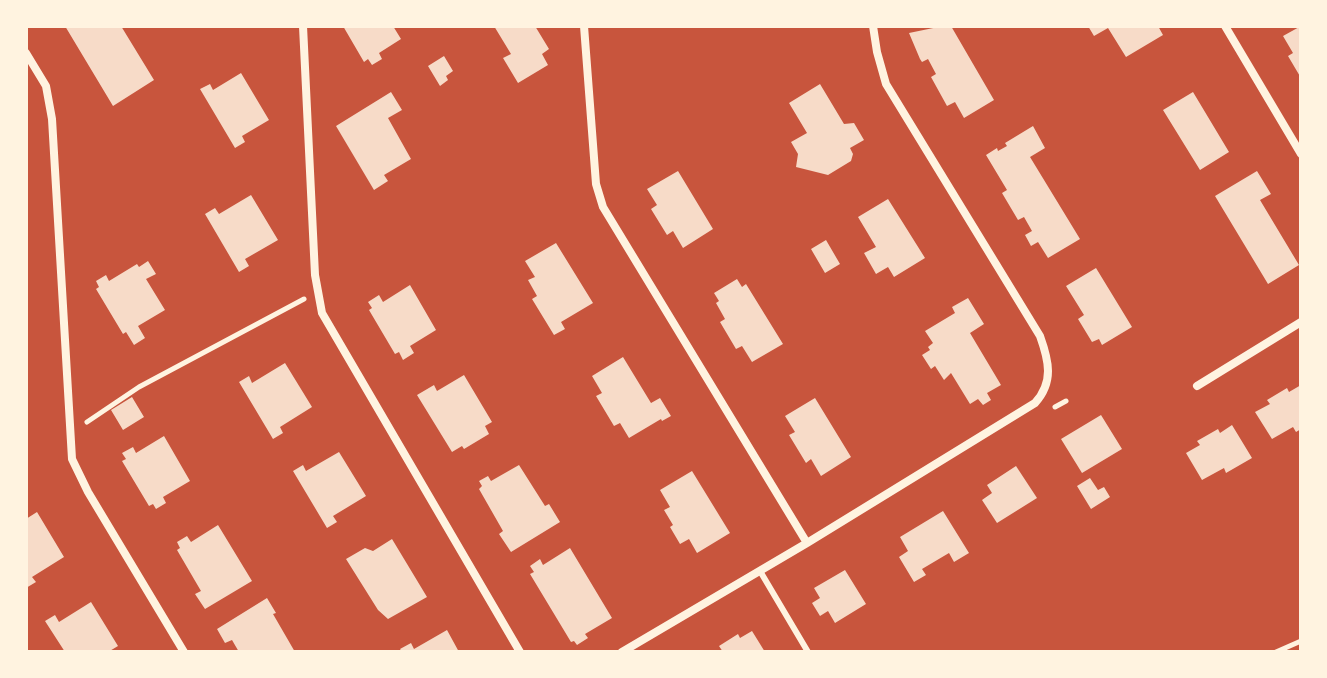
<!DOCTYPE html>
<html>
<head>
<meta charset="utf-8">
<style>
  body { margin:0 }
  #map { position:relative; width:1327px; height:678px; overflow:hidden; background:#c8553d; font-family:Commissioner,sans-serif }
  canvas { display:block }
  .frame { position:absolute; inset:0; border:28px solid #fff3e0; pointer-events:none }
</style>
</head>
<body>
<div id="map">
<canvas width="1327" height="678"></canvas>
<div class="frame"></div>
</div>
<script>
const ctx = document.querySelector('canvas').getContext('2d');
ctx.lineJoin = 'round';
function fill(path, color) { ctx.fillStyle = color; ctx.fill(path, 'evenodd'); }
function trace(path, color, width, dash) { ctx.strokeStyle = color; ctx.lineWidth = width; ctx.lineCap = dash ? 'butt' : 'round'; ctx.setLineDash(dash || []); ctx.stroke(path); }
fill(new Path2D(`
  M65,26H121L154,80L113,106Z
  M343,26H393L401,39L379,53L382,59L372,65L368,59L364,62Z
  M494,26H535L549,49L542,54L548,65L518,83L503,58L511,54Z
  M943,26H951L994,100L964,118L955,102L947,106L931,77L936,74L928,59L922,62L920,59L909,33Z
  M1088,26H1158L1163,35L1126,57L1108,28L1094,36Z
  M1301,26V78L1288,56L1293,53L1283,36Z
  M444,56L453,71L446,76L448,80L440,86L428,66Z
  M241,73L269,120L242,136L245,142L235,148L200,89L210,84L213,90Z
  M820,84L844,124L854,123L864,140L850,148L853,154L851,161L828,175L796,167L798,154L791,142L807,133L789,103Z
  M391,92L402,110L388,118L411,159L384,175L388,181L374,190L336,126Z
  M1193,92L1229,152L1200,170L1163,110Z
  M1033,126L1045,148L1030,157L1080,239L1048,258L1038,242L1031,246L1025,235L1032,231L1024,217L1018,220L1002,193L1007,190L986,155L997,148L998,151L1007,146L1005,143Z
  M678,171L713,229L683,248L673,231L667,235L651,209L657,205L647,189Z
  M1257,171L1271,194L1260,200L1299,265L1268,284L1215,196Z
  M251,195L278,240L245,259L249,266L239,272L205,214L215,208L219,214Z
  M888,199L925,258L894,277L888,267L876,274L864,253L876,247L858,217Z
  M826,240L840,264L825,273L811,249Z
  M556,243L593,303L561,322L565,329L554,335L532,299L537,296L528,280L535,277L525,261Z
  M148,261L156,274L146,279L165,310L138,326L145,338L134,345L126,332L123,334L96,289L99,287L96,281L106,275L109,281L137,264L139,267Z
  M1096,268L1132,327L1102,345L1099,339L1092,342L1078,319L1084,315L1066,286Z
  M737,279L742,287L746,284L783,344L752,362L742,346L736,349L720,322L725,319L716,303L719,301L714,293Z
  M410,285L436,330L410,346L414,353L403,360L399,352L395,354L369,310L372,308L368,302L379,295L383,302Z
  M968,298L984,324L970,333L1001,385L987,393L991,400L983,405L978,399L970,404L951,373L944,380L935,366L931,369L922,355L930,350L928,347L933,343L925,331L955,313L952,307Z
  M623,357L651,403L660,398L671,416L662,421L661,419L629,438L620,423L614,426L596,396L602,393L592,376Z
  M285,363L312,407L280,427L283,433L273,439L239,382L249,376L252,383Z
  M464,375L492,422L485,426L489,434L464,449L462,446L452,452L417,395L434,385L437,391Z
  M1301,385V429L1296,432L1293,427L1272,439L1255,412L1270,404L1267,400L1287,388L1289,392Z
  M132,397L144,417L123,430L111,410Z
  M815,398L851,457L821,476L811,459L806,463L789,435L795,432L785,416Z
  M1101,415L1122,449L1082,473L1061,439Z
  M1232,425L1252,458L1226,473L1224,468L1202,480L1186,453L1200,445L1197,441L1218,429L1220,433Z
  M164,436L190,481L163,497L166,503L156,509L153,504L149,506L122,461L126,459L122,453L133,447L136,453Z
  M339,452L366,496L333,516L337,522L327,528L293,471L303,465L306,471Z
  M519,465L545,506L549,504L560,522L511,552L499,534L503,531L479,489L482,486L479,481L488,476L491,481Z
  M1016,466L1037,498L997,523L982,500L992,493L987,485Z
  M692,471L730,533L697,553L689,539L680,544L670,527L673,525L664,510L670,507L660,490Z
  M1090,478L1098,490L1104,487L1110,497L1091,509L1077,486Z
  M943,511L969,553L954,562L949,553L922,569L926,575L914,582L899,557L908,551L900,537Z
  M37,512L64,557L32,577L36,582L26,588V519Z
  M218,525L252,581L205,609L195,594L201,591L177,550L180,548L177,542L187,536L191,542Z
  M392,539L427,597L388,619L378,610L346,559L365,548L373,551Z
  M570,548L612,618L585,634L588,638L577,645L574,641L571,642L530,574L534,572L530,566L540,559L543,565Z
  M845,570L866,604L835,623L828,611L820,616L812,603L820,598L814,588Z
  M267,598L276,613L273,614L295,652H239L232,640L225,643L217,629Z
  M91,602L118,646L108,652H65L45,621L55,615L59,622Z
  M447,630L459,652H402L400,649L411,643L414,649Z
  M752,631L765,652H723L719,646L738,634L740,638Z`), '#f7dbc8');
trace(new Path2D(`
  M1055,407L1066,401
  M87,422L139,387L304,299
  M1276,652L1301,641`), '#fff3e0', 5);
trace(new Path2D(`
  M760,571L808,652`), '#fff3e0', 6);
trace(new Path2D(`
  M303,26L315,275L322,313L520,652
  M584,26L596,184L603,207L807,543
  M1225,26L1301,154
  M26,53L46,86L52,119L72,459L88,492L184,652
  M1197,386L1301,322
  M622,652L807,543L1035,403C1054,382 1049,361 1040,336L886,84L877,52L873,26`), '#fff3e0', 8);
</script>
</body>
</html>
